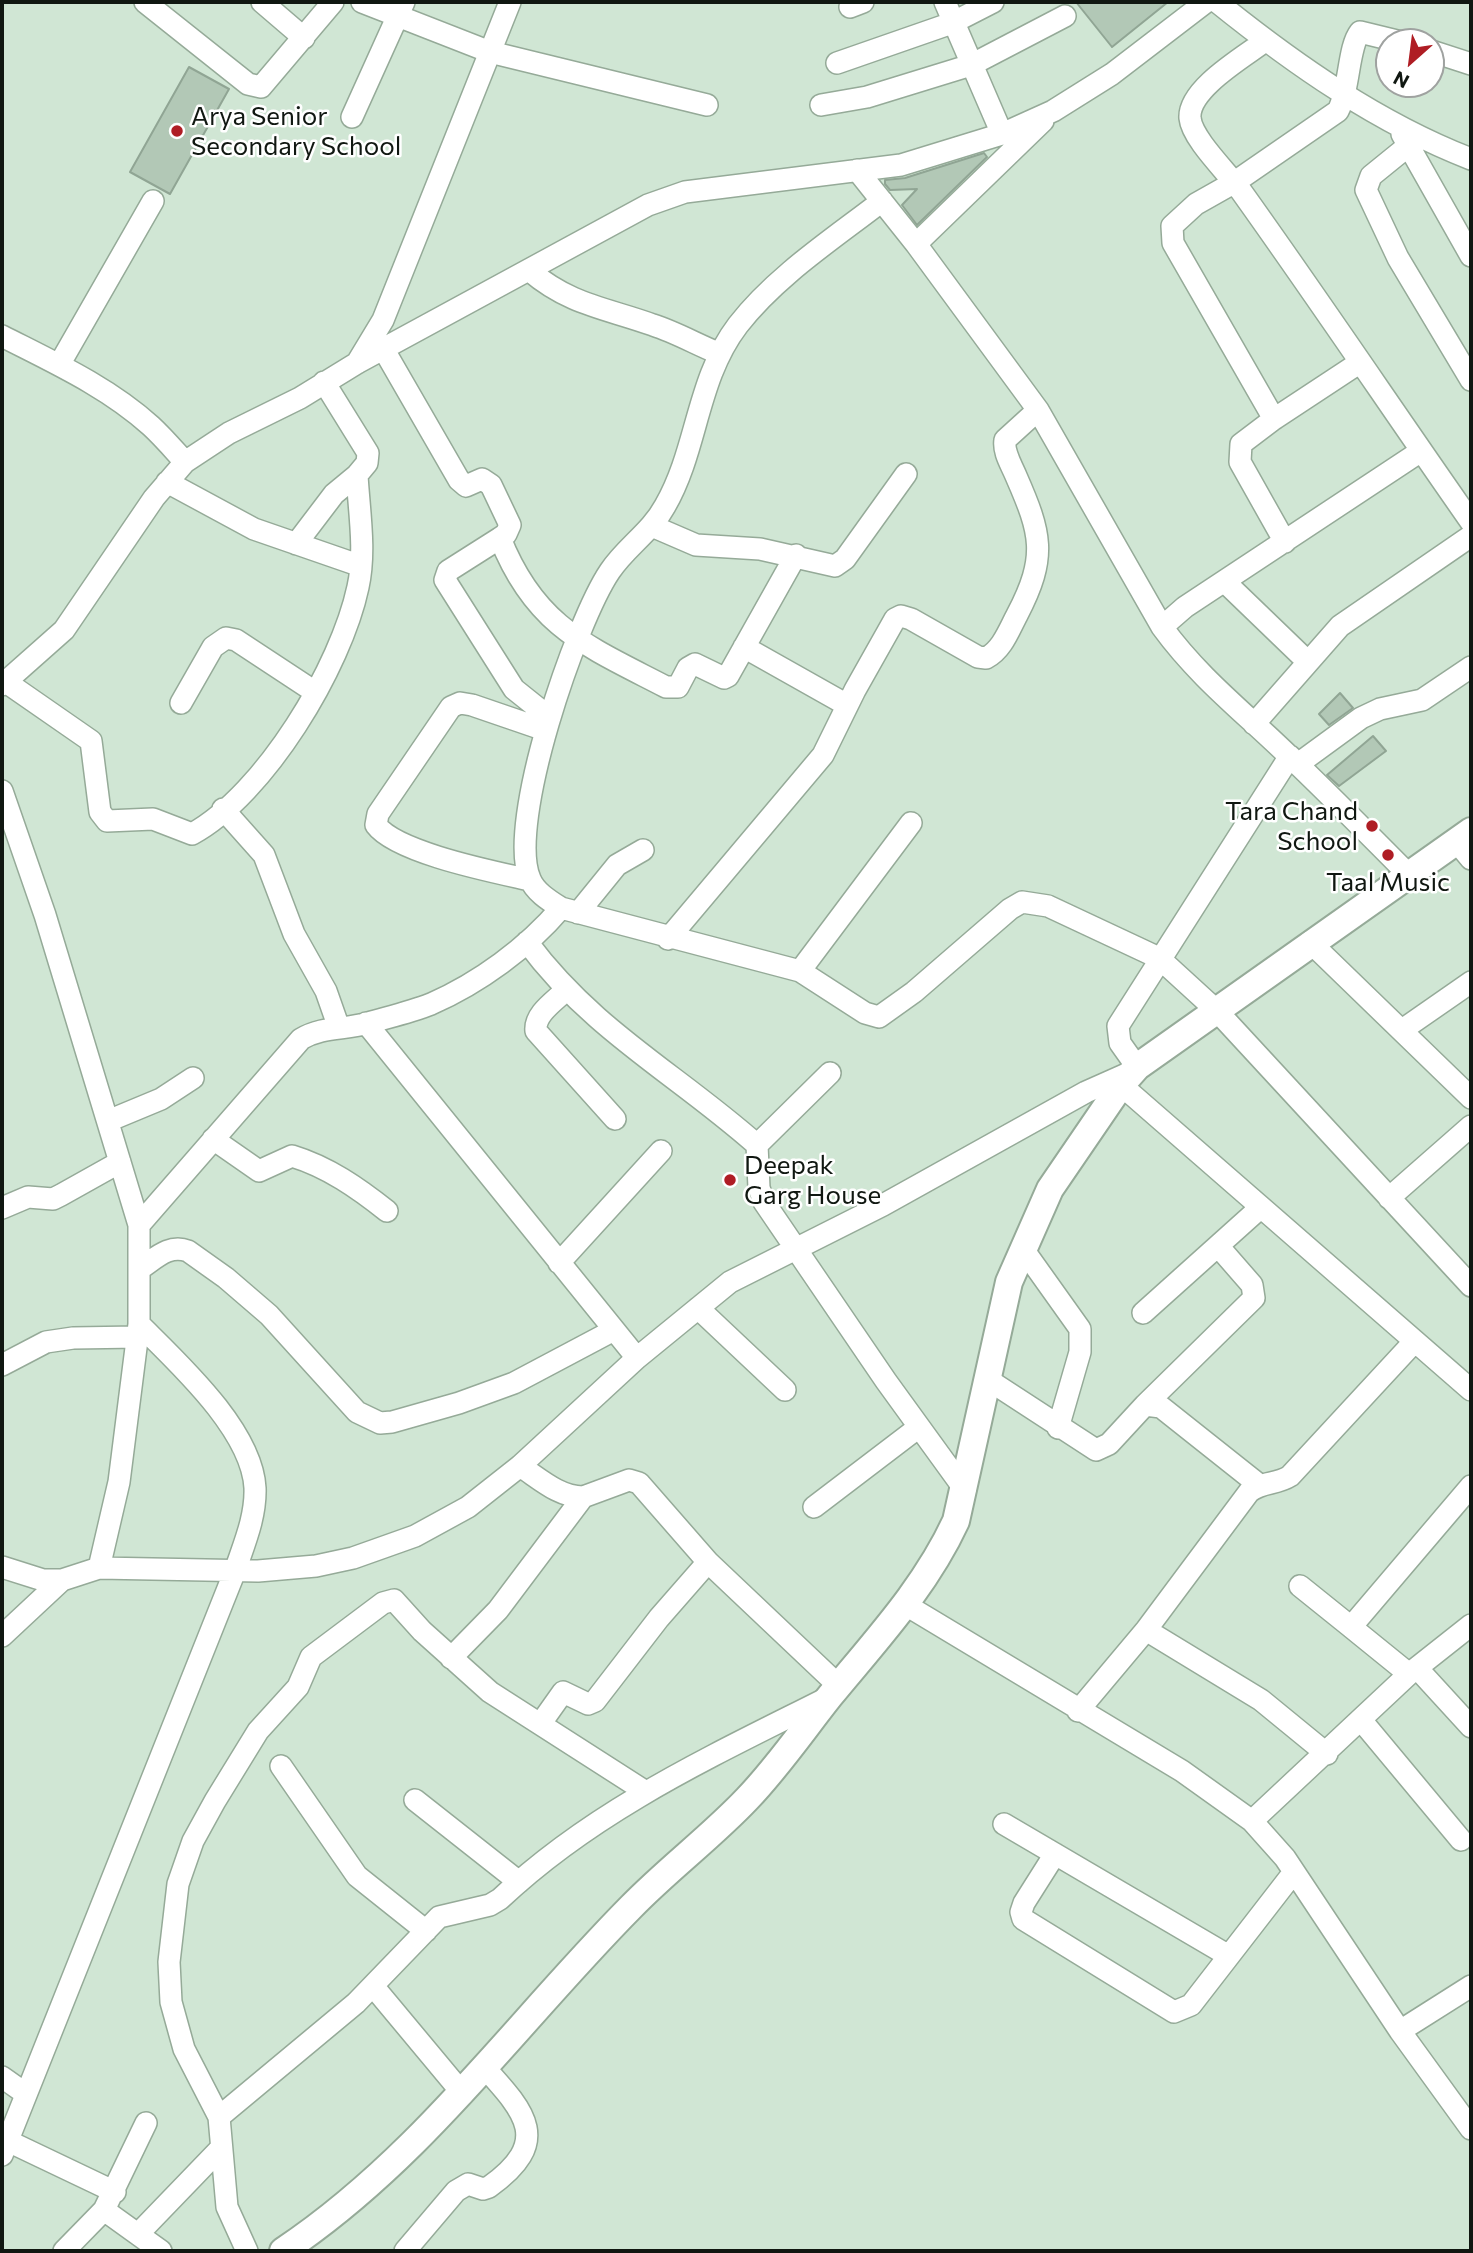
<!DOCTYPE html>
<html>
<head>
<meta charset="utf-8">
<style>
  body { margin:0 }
  #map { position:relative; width:1473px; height:2253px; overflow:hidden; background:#d0e6d4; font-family:Commissioner,sans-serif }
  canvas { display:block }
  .frame { position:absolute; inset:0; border:4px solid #101711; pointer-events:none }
  .north { position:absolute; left:1375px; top:28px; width:70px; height:70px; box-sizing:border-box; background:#fff; border:2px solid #9fa2a0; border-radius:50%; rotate:208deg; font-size:19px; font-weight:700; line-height:28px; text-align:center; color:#101711 }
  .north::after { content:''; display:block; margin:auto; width:24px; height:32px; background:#af1d24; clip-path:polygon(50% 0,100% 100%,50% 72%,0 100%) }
</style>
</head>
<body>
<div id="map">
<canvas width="1473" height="2253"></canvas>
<div class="frame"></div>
<div class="north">N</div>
</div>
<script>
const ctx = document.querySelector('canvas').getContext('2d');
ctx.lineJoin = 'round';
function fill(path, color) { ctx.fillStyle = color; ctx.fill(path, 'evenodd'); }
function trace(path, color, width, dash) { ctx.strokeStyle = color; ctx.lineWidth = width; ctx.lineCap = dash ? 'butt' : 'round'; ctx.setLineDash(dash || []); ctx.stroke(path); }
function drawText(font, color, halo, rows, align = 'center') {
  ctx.font = font + ' Commissioner,sans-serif'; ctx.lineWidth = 5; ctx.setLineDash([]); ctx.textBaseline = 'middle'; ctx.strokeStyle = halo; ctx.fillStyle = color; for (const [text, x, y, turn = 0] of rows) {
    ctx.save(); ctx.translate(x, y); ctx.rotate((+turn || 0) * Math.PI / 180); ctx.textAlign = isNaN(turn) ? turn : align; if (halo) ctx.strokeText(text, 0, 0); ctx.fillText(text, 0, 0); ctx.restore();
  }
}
const building = new Path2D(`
  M1076,2H1168L1112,47Z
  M189,67L229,89L170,194L130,172Z
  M984,153L987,157L917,225L902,205L917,189L890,190L885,184V180L905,178Z
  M1340,693L1353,708L1329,725L1319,714Z
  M1373,736L1386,751L1339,786L1327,775Z`);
fill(building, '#b2c8b6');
trace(building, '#90a594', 2);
const minor = new Path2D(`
  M145,2L248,84L261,87L333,2
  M262,2L304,38
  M362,2L490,52L707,105
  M945,2L1002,134
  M1217,2C1294,64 1378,123 1471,159
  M850,7L863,2
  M1265,41C1244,57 1188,89 1190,118C1192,139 1228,173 1241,191C1319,300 1394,412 1471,522
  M1431,51L1471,64
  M837,63L952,23L993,2
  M821,105L867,97L971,65L1065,16
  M352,117L404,2
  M1402,134L1471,256
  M1408,146L1371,176L1366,190L1398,258L1471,380
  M857,170L916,244L1038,410L1162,627C1200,679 1245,713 1290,757C1330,795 1369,835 1408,874
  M882,201C833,239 776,276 738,325C696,380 698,449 665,506C651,532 626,547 610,571C576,621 506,824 530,879C535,892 550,901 561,908L800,971L865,1013L879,1017L914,992L1010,909L1022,902L1048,906L1159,958L1217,1011L1471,1286
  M916,244L1043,121
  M530,271C570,305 606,308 653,325C675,332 696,344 718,353
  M2,336C53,362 108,387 151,426C163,437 174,450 185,462
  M384,350L459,480L466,486L482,479L491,485L510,525L506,534L500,538C535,627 587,646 666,687H678L688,668L695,664L724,678L728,676L796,555
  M357,363L383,320L510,2
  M59,365L153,201
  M1274,419L1173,243L1172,226L1196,204L1235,182L1338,111C1350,88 1348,47 1360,32L1401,42
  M167,482L254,529L361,566
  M652,526L696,545L760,549L835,566L845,559L906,474
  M500,538L448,571L445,580L514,689L549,717
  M1285,542L1240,462L1241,444L1274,419L1359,363
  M296,544L334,494L357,475
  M1225,582L1308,662
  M1162,627L1185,607L1421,451
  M744,647L847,705
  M6,682L91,741L100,812L107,821L153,819L192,834C265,794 341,667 358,587C366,551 359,511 357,475L367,463L368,453L324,382
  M2,685L64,630L154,498L185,462L229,433L300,398L357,363L648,205L685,192L901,165L1002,134L1053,111L1112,74L1206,2
  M181,703L213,647L226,638L236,640L315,692
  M1254,724L1340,626L1471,536
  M1298,764L1361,718L1380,709L1422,700L1471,667
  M2,791L45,915L139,1225V1324L119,1482L99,1568
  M223,809L264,855L294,934L326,991L339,1028
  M1456,841L1471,859
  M530,880C495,872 397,853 376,825L378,814L451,707L460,703L472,705L545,730
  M578,913L617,865L643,850
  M668,939L823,755L855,690L895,619L901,616L911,619L978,657L986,658C1002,650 1009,630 1017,615C1048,556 1041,533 1016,476C1011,464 1003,452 1005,440L1038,410
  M527,942C593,1031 677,1074 757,1145L759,1188L764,1202L886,1381L965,1490
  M1310,942L1471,1098
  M800,971L911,823
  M566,990C555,1001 534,1014 536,1031L615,1119
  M366,1023L637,1358
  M1402,1030L1471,982
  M1137,1067L1120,1043L1118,1026L1290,756
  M1121,1085L1471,1390
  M108,1121L161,1099L193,1078
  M213,1139L259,1171L292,1156C328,1167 358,1188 387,1211
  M757,1145L830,1073
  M1389,1198L1471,1126
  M2,1208L28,1197L53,1199L61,1195L120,1162
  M139,1225L301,1039C323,1026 345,1030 368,1023C389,1017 411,1012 431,1004C479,983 527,948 561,908
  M1023,1249L1080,1329V1352L1058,1428
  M559,1263L661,1151
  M141,1268C156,1258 169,1244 188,1251L226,1278L269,1315L357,1412L380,1423L392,1422L459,1403L514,1383L614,1330
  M698,1308L785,1390
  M1143,1313L1260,1208
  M2,1365L46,1342L73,1338L138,1337
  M987,1379L1096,1450L1109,1444L1145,1405L1161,1407L1258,1484
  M1145,1405L1254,1298L1252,1285L1218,1246
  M520,1466C540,1479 559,1497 583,1497L629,1480L639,1483L708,1562L839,1686
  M814,1507L919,1427
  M2,1567L43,1580H62L99,1568L258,1571L316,1566L353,1558L415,1536L468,1507L520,1466L637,1358L730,1282L883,1205L1086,1092L1131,1072
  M1300,1586L1351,1627
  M906,1605L1182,1771L1252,1821L1285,1858L1400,2031L1471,2129
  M1146,1630L1261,1700L1327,1754
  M2,1636L62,1580
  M451,1658L498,1610L583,1497
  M1417,1668L1471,1727
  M1409,1674L1351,1627L1471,1486
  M1078,1711L1146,1630L1249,1492C1262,1481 1276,1485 1290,1476L1414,1342
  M1361,1720L1461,1840
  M541,1723L563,1692L588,1704L595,1701L659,1618L708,1562
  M281,1766L357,1876L426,1931
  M415,1800L519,1882
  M1252,1821L1409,1674L1471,1625
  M1004,1824L1229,1956
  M1055,1854L1024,1903L1021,1912L1023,1919L1174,2012L1191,2005L1294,1872
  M373,1986L463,2094
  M1400,2031L1471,1986
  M2,2077L26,2094
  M219,2117L184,2049L171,2002L169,1962L178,1884L193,1841L215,1801L258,1731L298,1687L311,1657L383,1603L394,1600L422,1631L490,1692L646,1792
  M8,2141L115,2192
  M2,2155L235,1571C244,1544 256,1517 255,1488C252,1430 178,1363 139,1324
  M104,2210L161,2251
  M139,2233L220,2149
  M64,2251L104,2210L146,2123
  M247,2251L227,2207L219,2117L356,2003L439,1917L490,1905L500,1899C594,1810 712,1756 825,1699
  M405,2251L456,2191L468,2184L483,2189L489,2187C552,2142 526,2113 485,2068`);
const major = new Path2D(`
  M283,2251C421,2159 516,2023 631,1907C668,1869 711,1837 747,1799C777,1768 803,1730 830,1696C876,1640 925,1588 956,1521L1009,1282L1050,1189L1121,1085L1137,1067L1471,831`);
trace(minor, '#95aa98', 24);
trace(major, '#95aa98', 30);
trace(minor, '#fff', 21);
trace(major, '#fff', 26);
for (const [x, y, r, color] of [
  [177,131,7,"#af1d24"],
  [1372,826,7,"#af1d24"],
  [1388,855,7,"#af1d24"],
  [730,1180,7,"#af1d24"]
]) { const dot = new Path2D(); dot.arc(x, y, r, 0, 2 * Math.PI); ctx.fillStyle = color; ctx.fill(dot); trace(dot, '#fff', 2.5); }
drawText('26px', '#101711', '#fff', [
  ["Arya Senior",191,116],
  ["Secondary School",191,146],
  ["Tara Chand",1358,811,"right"],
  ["School",1358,841,"right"],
  ["Taal Music",1388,882,"center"],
  ["Deepak",744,1165],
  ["Garg House",744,1195]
], 'left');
</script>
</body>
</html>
